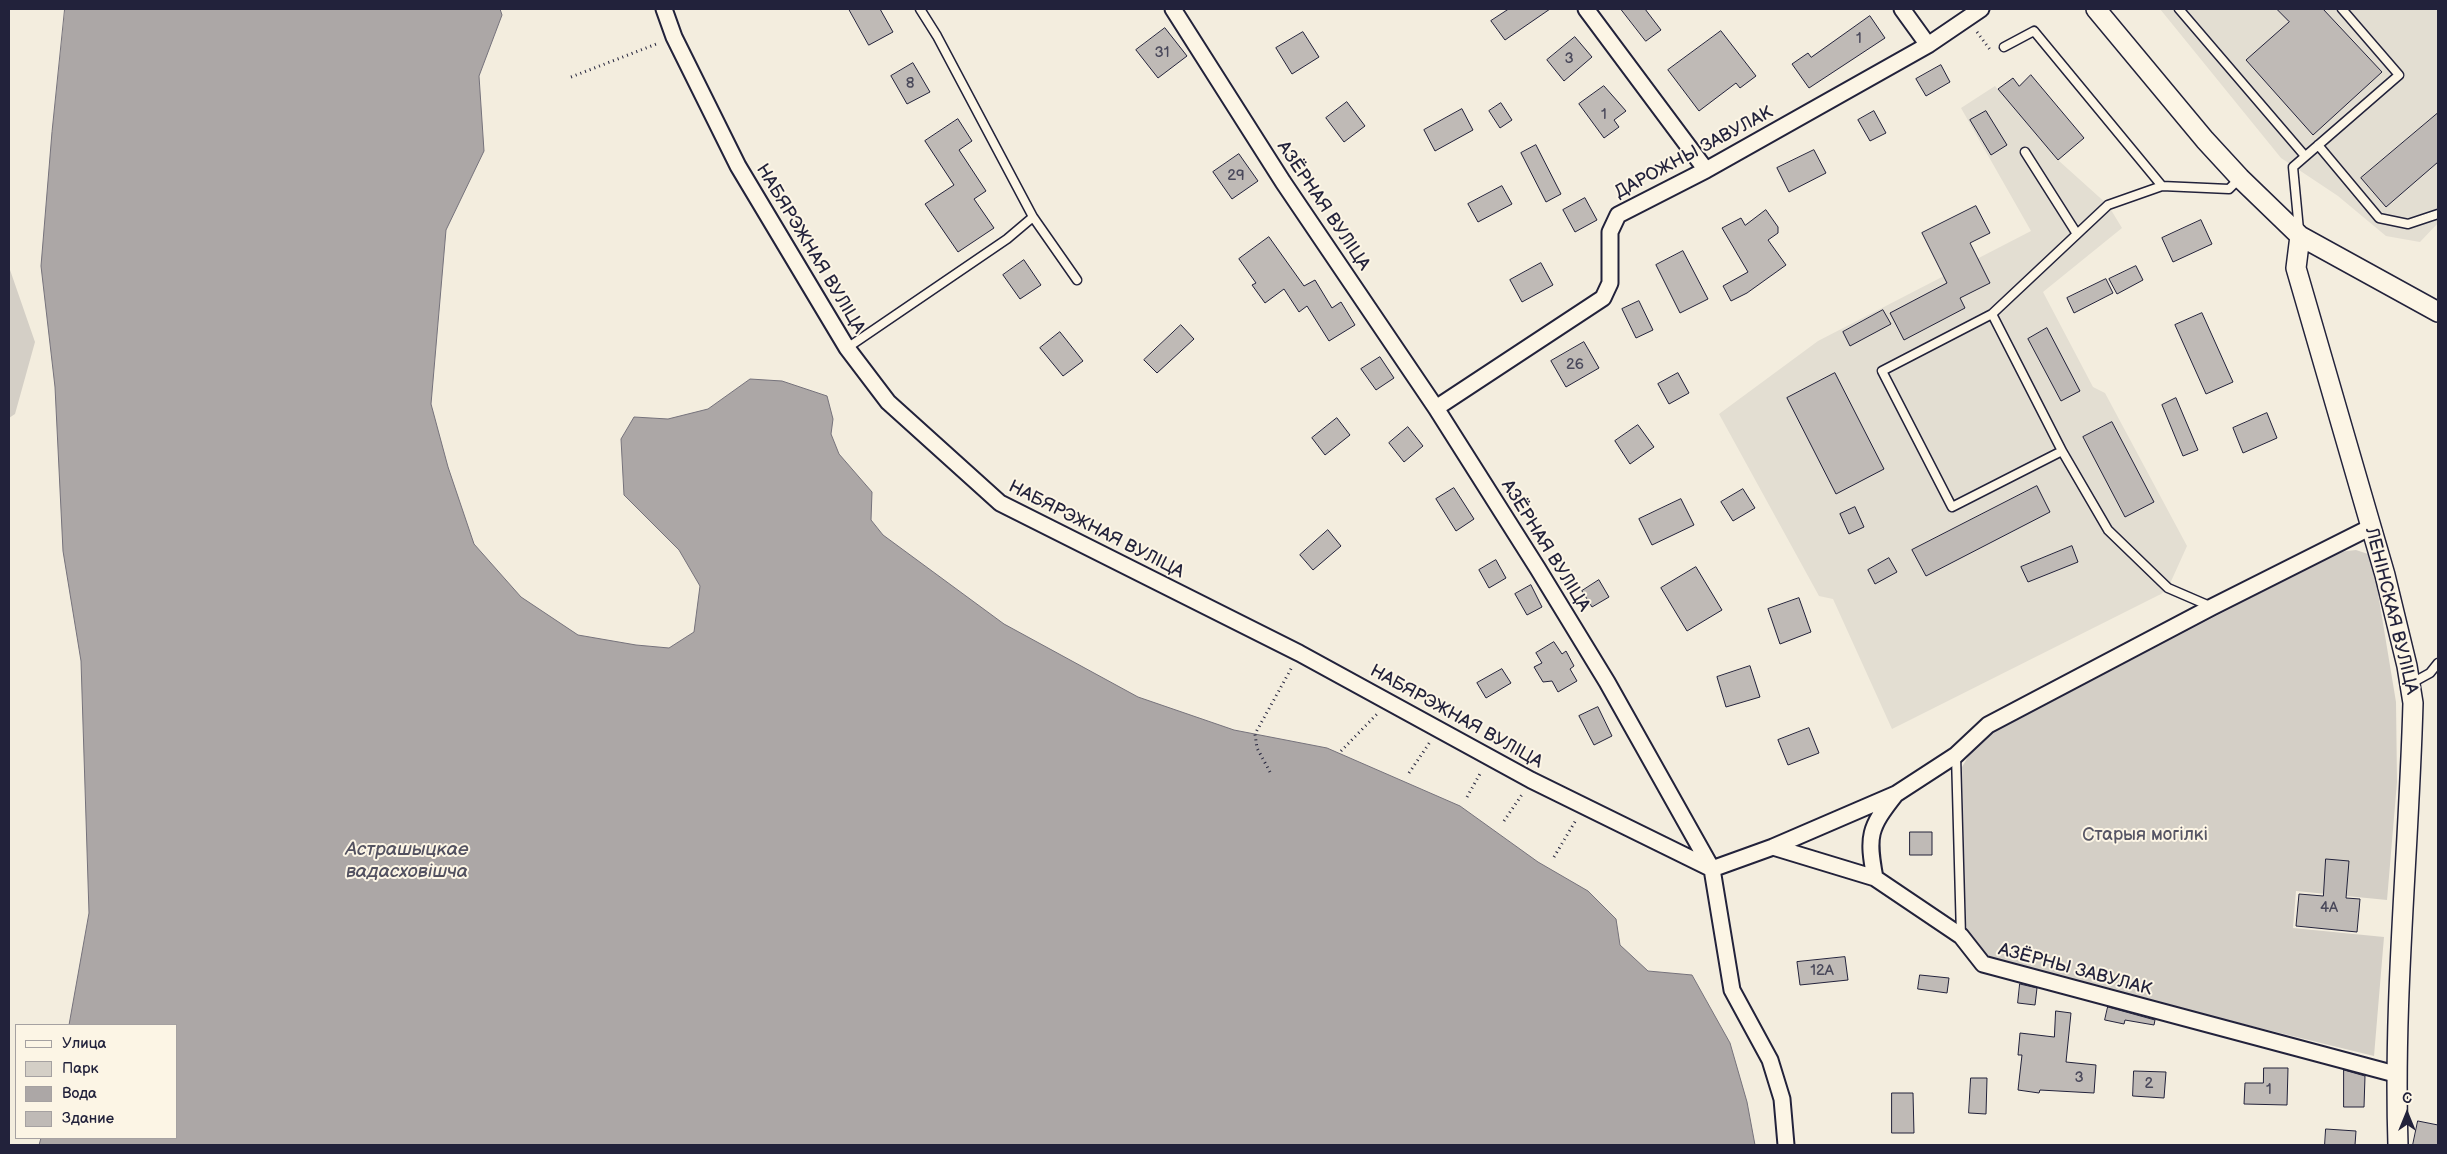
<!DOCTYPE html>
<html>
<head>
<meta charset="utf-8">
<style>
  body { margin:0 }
  #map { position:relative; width:2447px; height:1154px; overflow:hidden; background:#f3edde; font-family:"Balsamiq Sans",sans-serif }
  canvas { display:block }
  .frame { position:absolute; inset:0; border:10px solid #22223b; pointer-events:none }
  .legend { position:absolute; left:15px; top:1024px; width:162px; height:115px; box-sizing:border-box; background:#fcf5e5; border:1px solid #a5a1a1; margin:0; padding:6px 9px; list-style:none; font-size:15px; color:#22223b }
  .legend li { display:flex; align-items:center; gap:10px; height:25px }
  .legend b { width:25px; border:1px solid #a5a1a1 }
  .north { position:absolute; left:2382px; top:1089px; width:50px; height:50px; -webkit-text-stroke:4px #fcf5e5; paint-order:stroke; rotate:0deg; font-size:14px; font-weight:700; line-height:20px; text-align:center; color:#22223b }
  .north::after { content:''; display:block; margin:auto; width:18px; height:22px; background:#22223b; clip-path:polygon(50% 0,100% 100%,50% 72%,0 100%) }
</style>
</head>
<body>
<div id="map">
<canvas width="2447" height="1154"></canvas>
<div class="frame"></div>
<ul class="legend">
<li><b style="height:6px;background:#fcf5e5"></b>Улица</li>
<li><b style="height:14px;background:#d4cfc6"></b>Парк</li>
<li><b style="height:14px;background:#aca7a6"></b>Вода</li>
<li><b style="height:14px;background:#bfbab6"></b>Здание</li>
</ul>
<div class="north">С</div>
</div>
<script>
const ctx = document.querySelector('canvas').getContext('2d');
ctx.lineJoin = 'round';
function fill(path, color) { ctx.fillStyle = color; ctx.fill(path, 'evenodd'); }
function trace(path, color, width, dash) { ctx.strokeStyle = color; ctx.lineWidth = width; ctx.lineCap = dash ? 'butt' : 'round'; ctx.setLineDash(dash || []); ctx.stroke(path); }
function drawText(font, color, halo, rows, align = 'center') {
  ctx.font = font + ' "Balsamiq Sans",sans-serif'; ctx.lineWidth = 4; ctx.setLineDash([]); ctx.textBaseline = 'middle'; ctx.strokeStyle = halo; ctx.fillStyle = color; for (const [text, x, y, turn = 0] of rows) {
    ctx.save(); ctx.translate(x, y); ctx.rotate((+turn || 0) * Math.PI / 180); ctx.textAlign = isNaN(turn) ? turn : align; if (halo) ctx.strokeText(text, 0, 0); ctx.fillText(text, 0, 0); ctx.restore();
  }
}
fill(new Path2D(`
  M2160,9H2438V223L2420,242L2386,236L2338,196L2281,158Z
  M1995,86L2058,160L2108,205L2122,228L2043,292L2093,387L2105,393L2187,546L2168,588L2161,594L1892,729L1833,599L1819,596L1719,414L1818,341L2031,231L1961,108Z`), '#e3ded2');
fill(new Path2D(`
  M9,267L35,342L15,414L9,418Z
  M2356,550L2368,554L2373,563L2396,702L2397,782L2387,900L2296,891L2293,928L2384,937L2374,1056L1986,961L1972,946L1966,925L1962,767L1978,740L2339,552Z`), '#d4cfc6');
const water = new Path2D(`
  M65,9H500L502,15L479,76L484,151L446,230L431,404L448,467L474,544L521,597L578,635L636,645L669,648L694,632L700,586L679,550L624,495L621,439L634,417L668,419L708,409L750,379L782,381L827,396L833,419L831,434L839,454L872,492L871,520L883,535L1004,624L1138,697L1234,730L1327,748L1460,806L1538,862L1588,891L1616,919L1620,945L1648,971L1692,975L1730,1043L1747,1102L1755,1145H39L41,1138H176V1025H69L89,913L81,661L63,551L55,387L41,266L52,132Z`);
fill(water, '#aca7a6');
trace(water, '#75727b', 1);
const building = new Path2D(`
  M849,9H880L893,32L869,45Z
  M1509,9H1550L1505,40L1491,21Z
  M1621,9H1645L1661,30L1646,41Z
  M2277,9H2323L2382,72L2313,135L2246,60L2289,22Z
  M1870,16L1885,38L1809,88L1792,64L1808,53L1811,57Z
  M1165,28L1187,56L1158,78L1136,50Z
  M1721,31L1756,76L1740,88L1736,83L1699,111L1668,70Z
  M1303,32L1319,57L1292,74L1276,48Z
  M1575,37L1592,57L1564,81L1547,60Z
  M913,63L930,92L907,104L891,76Z
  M1941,65L1950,82L1926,96L1916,79Z
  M2031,75L2084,138L2058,160L1998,89L2013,78L2019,86Z
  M1604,86L1626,111L1614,120L1619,127L1604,138L1579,104Z
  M1347,102L1365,126L1344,142L1326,118Z
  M1501,103L1512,120L1500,128L1489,111Z
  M1462,109L1473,130L1435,151L1424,130Z
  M1874,111L1886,133L1870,141L1858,120Z
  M1986,111L2007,145L1991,155L1970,120Z
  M2438,113V162L2386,207L2361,178Z
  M958,119L972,141L959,150L986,191L974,199L994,228L958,252L925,204L954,185L925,141Z
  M1536,145L1561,194L1546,202L1521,153Z
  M1814,150L1826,173L1789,192L1777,168Z
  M1239,154L1258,181L1232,199L1213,172Z
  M1502,186L1512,204L1478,222L1468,204Z
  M1585,198L1597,220L1575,232L1563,210Z
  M1976,206L1990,233L1970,243L1990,283L1960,298L1965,308L1904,340L1890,313L1947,283L1922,233Z
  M1766,210L1778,227V233L1768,240L1786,265L1747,293L1731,301L1723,286L1748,272L1722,228L1741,218L1745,225Z
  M2201,220L2212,244L2173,262L2162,238Z
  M1269,237L1304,286L1315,280L1332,308L1341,302L1355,325L1329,341L1307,306L1299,312L1284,289L1265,303L1252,285L1256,283L1239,259Z
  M1683,251L1708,299L1680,313L1656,265Z
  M1024,260L1041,285L1020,299L1003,275Z
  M1541,263L1553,285L1522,302L1510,280Z
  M2136,266L2143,280L2117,294L2109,279Z
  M2106,279L2113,293L2074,313L2067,298Z
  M1639,301L1653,330L1636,338L1622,309Z
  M1883,310L1891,324L1850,346L1843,332Z
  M2202,313L2233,382L2206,394L2175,325Z
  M1181,325L1194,339L1157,373L1144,360Z
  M2047,328L2080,391L2061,401L2028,339Z
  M1060,332L1083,361L1063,376L1040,348Z
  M1584,342L1599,368L1566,387L1551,361Z
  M1380,357L1394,378L1376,390L1361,369Z
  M1678,373L1689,393L1669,404L1658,384Z
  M1835,373L1884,469L1836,494L1787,398Z
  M2176,398L2198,450L2183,456L2162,405Z
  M2267,413L2277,438L2243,453L2233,428Z
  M1337,418L1350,435L1325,455L1312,438Z
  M2112,422L2154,502L2125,517L2083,437Z
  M1638,425L1654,447L1630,464L1615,441Z
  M1408,427L1423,446L1404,462L1389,443Z
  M2037,486L2050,512L1926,576L1912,550Z
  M1454,488L1474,519L1456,531L1436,499Z
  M1743,489L1755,508L1733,521L1721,502Z
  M1681,499L1694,525L1652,545L1639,519Z
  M1855,507L1864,527L1849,534L1840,514Z
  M1328,530L1341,546L1313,570L1300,555Z
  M2072,546L2078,562L2028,582L2021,567Z
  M1889,558L1897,572L1875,584L1868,570Z
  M1496,560L1506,578L1489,588L1479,570Z
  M1696,567L1722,610L1687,631L1661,588Z
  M1599,580L1609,597L1592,607L1582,591Z
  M1531,585L1542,607L1527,615L1515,594Z
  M1799,598L1811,632L1780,644L1768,609Z
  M1554,642L1562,654L1566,651L1574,666L1570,669L1577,681L1558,692L1552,681L1543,682L1534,667L1542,663L1536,653Z
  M1750,666L1760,697L1726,707L1717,677Z
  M1502,669L1511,683L1486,698L1477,683Z
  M1598,707L1612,736L1594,745L1579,716Z
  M1809,728L1819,753L1788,765L1778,740Z
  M1910,832H1932V855H1910Z
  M2326,859L2349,861L2346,898L2360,899L2357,932L2296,926L2299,894L2323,896Z
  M1845,957L1848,980L1800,985L1797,962Z
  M1920,975L1949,978L1947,993L1918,989Z
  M2020,984L2037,988L2035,1005L2018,1003Z
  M2108,1007L2155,1020L2154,1025L2125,1020L2124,1024L2105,1020Z
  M2056,1011L2071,1013L2066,1062L2096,1065L2094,1093L2040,1090L2039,1093L2018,1090L2022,1055H2018L2020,1033L2054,1037Z
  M2264,1068H2288L2287,1105L2244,1104L2245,1083H2263Z
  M2344,1070L2365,1076L2364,1107H2344Z
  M2134,1071L2166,1072L2164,1098L2133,1096Z
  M1971,1078H1987L1986,1114L1969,1113Z
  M1892,1093H1913L1914,1133H1892Z
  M2418,1121L2438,1125V1145H2413Z
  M2326,1129L2356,1131L2355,1145H2325Z`);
fill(building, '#bfbab6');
trace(building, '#22223b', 1);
const service = new Path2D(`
  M2179,9L2305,156
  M2004,47L2034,31L2162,186
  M2318,145L2379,218L2408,224L2438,214
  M2025,152L2077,234
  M1033,217L1077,280
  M2299,230L2293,167L2399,75L2342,9
  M1992,314L2062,451L1952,507L1882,371L1992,314L2108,205L2162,186L2229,189L2239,179
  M847,348L1007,239L1033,217L937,36L920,9
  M2062,451L2108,530L2168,588L2212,607
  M2410,684L2430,673L2438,663
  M1956,755L1961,936`);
const minor = new Path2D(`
  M664,9L674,37L738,166L847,348L888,402L1000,503L1299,653L1531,780L1712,869L1773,847L1896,794L1956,755L1988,725L2212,607L2371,527
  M1173,9L1283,182L1436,408L1538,569L1607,682L1712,869L1732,990L1770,1060L1782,1099L1786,1145
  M1586,9L1706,170
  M1902,9L1928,45
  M1436,408L1603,298L1610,283V232L1618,215L1706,170L1928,45L1981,9
  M1773,847L1875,878L1961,936L1983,964L2395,1074
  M1875,878C1867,836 1869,828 1895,795`);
const tertiary = new Path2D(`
  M2096,9L2205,140L2240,178L2300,236L2438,312
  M2300,236L2296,268L2385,575L2407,666L2413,703C2409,851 2393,998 2398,1145`);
trace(service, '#22223b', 11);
trace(minor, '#22223b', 19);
trace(tertiary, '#22223b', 22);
trace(new Path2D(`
  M1977,32L1991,51
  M571,77L659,43
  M1341,751L1377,714
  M1270,772L1257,748L1255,734L1292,667
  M1409,773L1430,742
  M1467,797L1481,772
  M1504,821L1523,793
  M1554,857L1576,820`), '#22223b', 3, [1, 4]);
trace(service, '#fcf5e5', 8);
trace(minor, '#fcf5e5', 15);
trace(tertiary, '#fcf5e5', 19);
drawText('15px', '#49485a', null, [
  ["1",1859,39],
  ["31",1162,53],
  ["3",1569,59],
  ["8",910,84],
  ["1",1604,115],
  ["29",1236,176],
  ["26",1575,365],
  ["4А",2329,908],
  ["12А",1822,971],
  ["3",2079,1078],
  ["2",2149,1084],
  ["1",2269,1090]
]);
drawText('18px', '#22223b', '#fcf5e5', [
  ["ДАРОЖНЫ ЗАВУЛАК",1694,153,-28],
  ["АЗЁРНАЯ ВУЛІЦА",1323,206,56],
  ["НАБЯРЭЖНАЯ ВУЛІЦА",810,249,59],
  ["НАБЯРЭЖНАЯ ВУЛІЦА",1096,530,27],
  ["АЗЁРНАЯ ВУЛІЦА",1545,546,58],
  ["ЛЕНІНСКАЯ ВУЛІЦА",2391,611,76],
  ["НАБЯРЭЖНАЯ ВУЛІЦА",1456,717,29],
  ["АЗЁРНЫ ЗАВУЛАК",2075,970,15]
]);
drawText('18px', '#575665', '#fcf5e5', [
  ["Старыя могілкі",2145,835]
]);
drawText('italic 19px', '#525160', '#fcf5e5', [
  ["Астрашыцкае",407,850],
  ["вадасховішча",407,872]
]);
</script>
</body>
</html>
